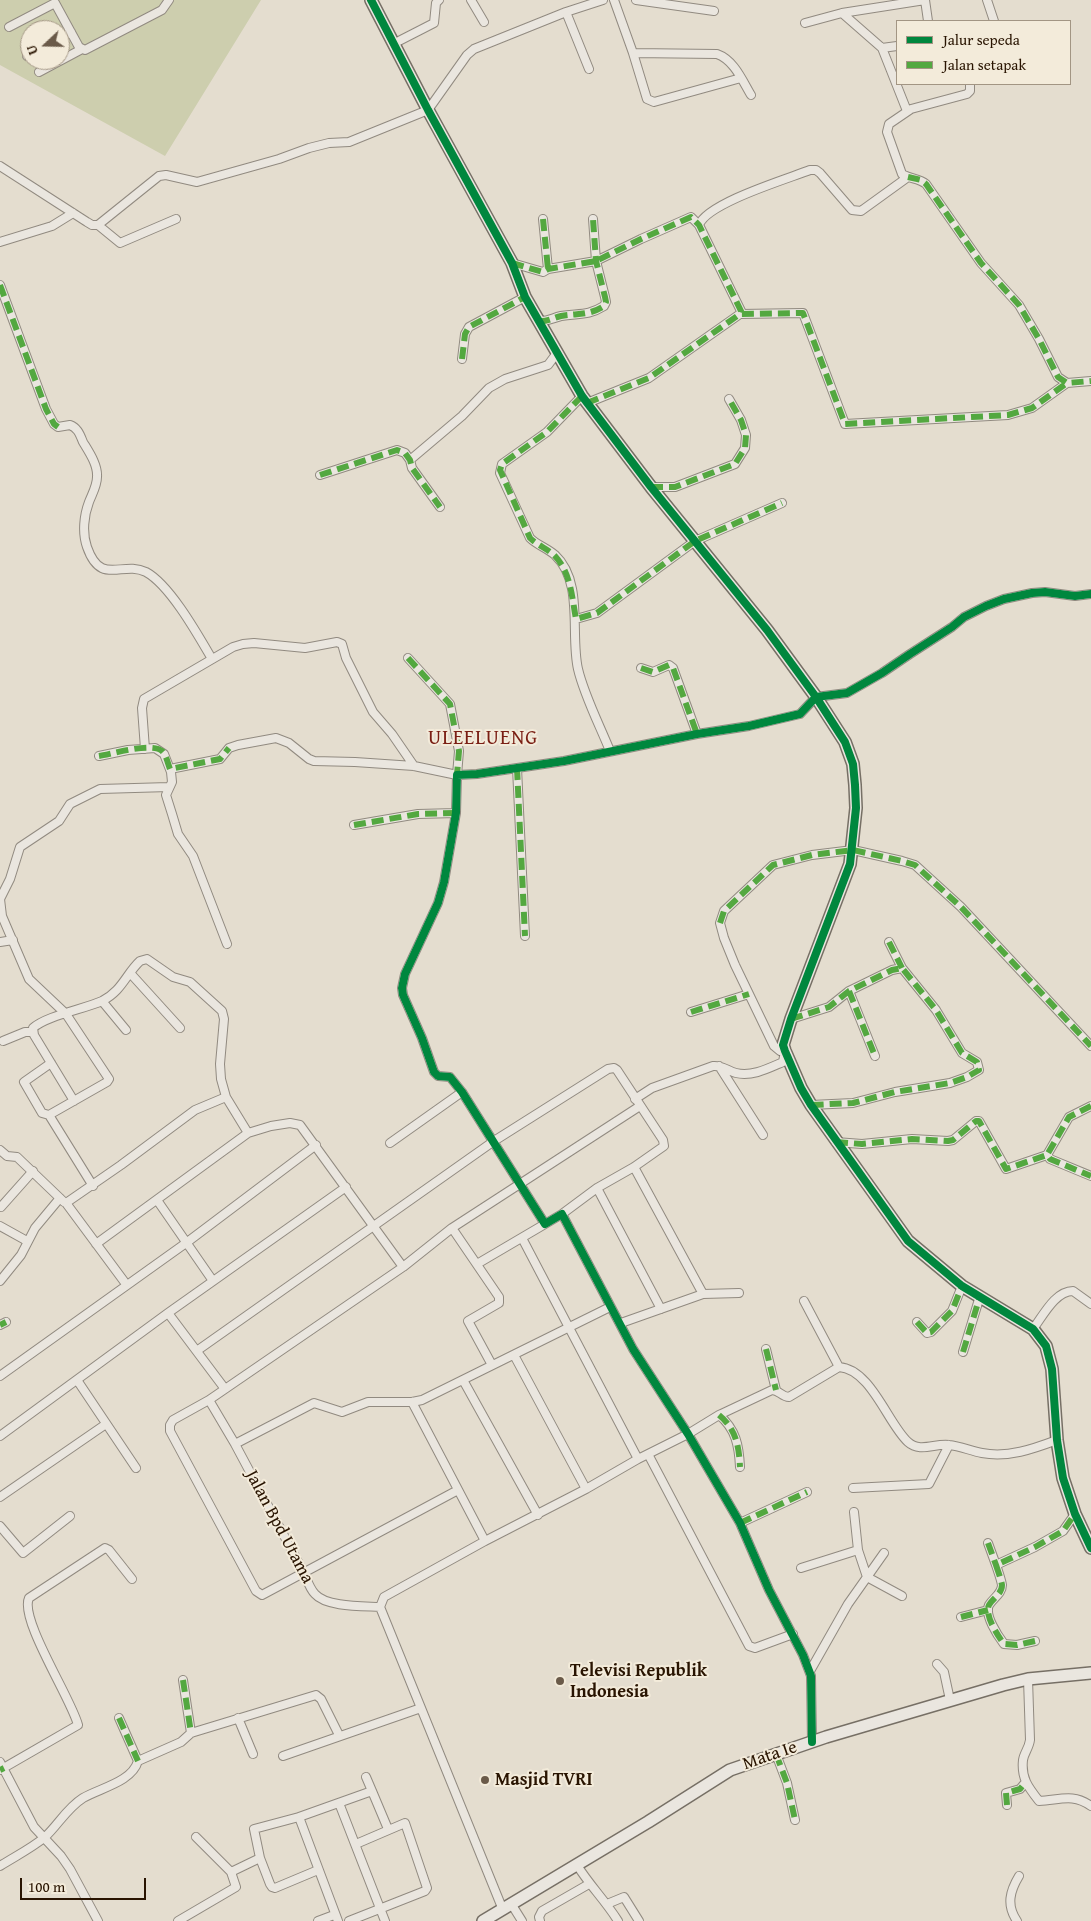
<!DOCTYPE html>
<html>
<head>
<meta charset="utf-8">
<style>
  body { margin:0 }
  #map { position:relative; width:1091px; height:1921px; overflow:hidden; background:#e4ddcf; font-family:"Gentium Book Plus",serif }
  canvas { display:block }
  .legend { position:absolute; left:896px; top:20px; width:175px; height:65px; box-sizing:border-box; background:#f3ebda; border:1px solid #a29583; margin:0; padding:6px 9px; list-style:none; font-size:15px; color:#291401 }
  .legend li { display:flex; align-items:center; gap:10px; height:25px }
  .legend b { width:25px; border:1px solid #a29583 }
  .north { position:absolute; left:20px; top:20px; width:50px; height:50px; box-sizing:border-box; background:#f3ebda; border:1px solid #a29583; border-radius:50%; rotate:249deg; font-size:14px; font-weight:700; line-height:20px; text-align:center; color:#291401 }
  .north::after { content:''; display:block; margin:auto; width:18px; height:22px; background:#6a5a49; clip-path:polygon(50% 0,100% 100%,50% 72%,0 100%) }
  .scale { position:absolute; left:20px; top:1878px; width:126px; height:22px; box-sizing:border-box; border:2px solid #291401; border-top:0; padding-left:6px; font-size:15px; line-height:18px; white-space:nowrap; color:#291401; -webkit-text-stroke:4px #f3ebda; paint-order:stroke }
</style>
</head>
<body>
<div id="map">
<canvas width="1091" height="1921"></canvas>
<ul class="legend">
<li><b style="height:6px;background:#00873e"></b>Jalur sepeda</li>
<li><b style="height:6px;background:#53a840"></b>Jalan setapak</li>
</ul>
<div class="north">U</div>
<div class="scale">100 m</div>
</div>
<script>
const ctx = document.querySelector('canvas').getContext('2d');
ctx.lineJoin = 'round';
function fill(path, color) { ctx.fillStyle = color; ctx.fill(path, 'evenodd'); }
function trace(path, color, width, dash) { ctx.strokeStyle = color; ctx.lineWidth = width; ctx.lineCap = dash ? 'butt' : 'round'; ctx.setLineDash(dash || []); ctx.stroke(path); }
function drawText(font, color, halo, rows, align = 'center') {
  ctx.font = font + ' "Gentium Book Plus",serif'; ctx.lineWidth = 4; ctx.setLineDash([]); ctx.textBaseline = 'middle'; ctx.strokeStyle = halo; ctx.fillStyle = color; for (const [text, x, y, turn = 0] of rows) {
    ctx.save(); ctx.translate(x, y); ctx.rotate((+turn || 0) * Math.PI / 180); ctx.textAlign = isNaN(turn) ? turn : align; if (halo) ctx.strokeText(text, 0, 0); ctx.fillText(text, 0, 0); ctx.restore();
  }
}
fill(new Path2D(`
  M0,0H261L165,156L0,65ZM30,30H60V60H30Z`), '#cdceae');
const street = new Path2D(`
  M471,0L484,22
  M614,0L633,53L717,54C734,60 742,80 751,95
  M636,0L714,11
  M987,0L994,21
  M566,12L589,69
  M842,13L925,0L928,21
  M805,23L842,13L882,48L907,111
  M9,27L55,3L79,47L85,50L162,10L169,0
  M60,38L71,32
  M393,44L434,23L436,3L439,0
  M882,48L897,46
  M633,53L647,99L654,102L741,78
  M27,56L30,54
  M39,72L82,49
  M970,84V91L967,94L911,109L889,124L887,132L902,174C910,179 919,178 926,184L981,263L1019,305L1039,339L1058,377L1067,383L1091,381
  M0,166L87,222L92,225H98L159,176L166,175L197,182L279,159L309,148L329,143L349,142L428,110L467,55L474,49L566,12L603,0
  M543,219L548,269
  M98,225L120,243L176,219
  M699,225C707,203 787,179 810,170H816L820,173L852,210L861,211L908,177
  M0,242L52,226L73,213
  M512,263L543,272L548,269L596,261L641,239L691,217L699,225L741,311L740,314
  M0,285L46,409L54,424L58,427L70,425C78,428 80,435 83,442C89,452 98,465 97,477C97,486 92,494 89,502C84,515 82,533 87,547C101,587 122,560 146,572C170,585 198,635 212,659
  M538,321C548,322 552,318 561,316C578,313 588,316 604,306L606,302L605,297L596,261L593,219
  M462,359L465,334L469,327L525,297
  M582,396L547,432L502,464L500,473L530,538C537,545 547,548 555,555C584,582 570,635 578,669C584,695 600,726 610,751
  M587,403L649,378L740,314L803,313L845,424L1008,415L1032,408L1067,383
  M410,460L462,416L489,388L505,379L548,365L557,353
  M320,475L397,450L405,453L410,460L412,468L440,507
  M651,487H675L735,464L745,448L746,435L741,420L729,399
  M576,619L597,613L695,541L782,503
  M641,668L653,672L669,665L673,668L697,734
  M145,749L142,708L144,699L233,647L243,644L254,643L305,648L337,642L342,644L346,658L373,712L392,734L414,766
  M99,756L128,750L155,748L164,754L171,772L172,782L166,795L172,814L178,834L193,856L227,944
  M517,768L525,936
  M170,769L220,759L229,748L238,745L276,738L289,743L309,759L314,761L355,762L414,766L457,775L459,751L450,704L408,658
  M354,825L418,814L456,813
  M0,942L13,940
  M889,942L902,968
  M131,974L180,1028
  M849,991L875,1056
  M102,1001L126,1030
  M691,1012L749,994
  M791,1019L829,1007L849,991L892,970L902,968L936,1010L962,1053L977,1062L979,1070L967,1077L950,1083L895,1092L853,1103L811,1105
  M3,1041L25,1032H32
  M783,1045L780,1051L774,1046L735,965L724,938L720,923L724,911L773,865L812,855L853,850L902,861L915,865L961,907L1091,1046
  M719,1066L763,1135
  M635,1099L652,1088L713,1066C722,1065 728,1071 736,1073C752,1077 769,1068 783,1062L785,1051
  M74,1101L34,1035L33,1028C46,1016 84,1009 102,1001C122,991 126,974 140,961L147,959L173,977L190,982L222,1011L224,1019L220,1064L221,1079L226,1097L248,1133
  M1091,1106L1069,1117L1047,1155L1050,1159L1091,1176
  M49,1115L42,1113L24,1082L51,1063
  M836,1142L862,1144L912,1139L948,1141L953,1140L976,1121H979L1006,1169L1047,1155
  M390,1143L462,1092
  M0,1150L7,1156L17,1157L64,1202
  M634,1167L703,1294
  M93,1186L49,1115L107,1082L109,1079L66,1014L29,979L2,916L0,899L10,879L20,847L59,821L70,804L100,789L169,787
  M597,1188L661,1309
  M157,1200L213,1281
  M1,1207L33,1171
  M0,1226L27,1241
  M452,1228L499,1297V1303L468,1321L492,1365
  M522,1238L638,1459
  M96,1244L248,1133L271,1126L290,1123L300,1125L403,1267
  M477,1264L545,1224
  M0,1281L21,1255L35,1228L60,1198
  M126,1284L66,1203L121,1165L195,1110L226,1097
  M804,1301L839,1367
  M168,1313L225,1389
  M917,1322L927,1333L931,1332L952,1311L962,1286
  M621,1323L703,1294L739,1293
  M0,1325L6,1322
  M1033,1329C1043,1316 1055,1291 1073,1291L1091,1304
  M766,1349L776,1390
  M198,1350L494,1141L608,1069L614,1068L617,1070L663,1140L664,1146L634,1167L597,1188L562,1214
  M963,1352L980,1296
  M514,1355L586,1489
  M0,1376L186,1243L316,1145
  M77,1380L136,1468
  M463,1380L538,1515
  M209,1400L235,1444L304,1573C307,1580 310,1589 315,1594C326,1607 363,1606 380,1607
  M412,1402L485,1541
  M719,1415C736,1429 739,1446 740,1467
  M0,1436L168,1313L346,1187
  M235,1444L314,1403L342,1412L368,1402H412L422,1400L610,1307
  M648,1454L749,1646L755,1648L793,1634
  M853,1488L929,1484L949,1445
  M458,1490L262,1595L256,1591L170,1431V1425L173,1420L209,1400L403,1267L452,1228L640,1106
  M0,1497L106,1424
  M854,1512L858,1550L867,1577L902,1596
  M740,1523L807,1492
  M0,1526L23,1553L70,1516
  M988,1543L996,1565
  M801,1568L858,1550
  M961,1617L988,1610
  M1035,1641L1017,1645L1004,1644C998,1636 984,1615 989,1605C993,1598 1002,1594 1002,1585C1001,1579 998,1571 996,1565L1035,1547L1063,1531L1075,1514
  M937,1664L944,1672L950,1700
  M810,1671L848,1604L884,1553
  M1028,1679L1030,1740C1029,1748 1024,1753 1023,1760C1021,1778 1028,1787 1039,1801C1060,1800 1073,1793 1091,1806
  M183,1680L191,1733
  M119,1718L138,1761
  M238,1718L253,1754
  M812,1742L811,1676L803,1655L769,1590L740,1523L688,1434L633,1349L562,1214L545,1224L462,1092L450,1077L438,1076L434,1072L422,1038L403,995L402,988L405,974L438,903L444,882L456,813L457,775L477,774L564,761L697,734L749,726L800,714L816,697L847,693L882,673L910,654L952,627L964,617L986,606L1004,599L1032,593L1045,592L1075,596L1091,594
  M776,1754L787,1783L795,1820
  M283,1756L421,1708
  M0,1762L34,1827L61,1856L70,1869L98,1921
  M0,1770L78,1725C72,1700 19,1619 29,1598L105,1548L109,1550L132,1579
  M366,1777L372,1791
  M339,1803L385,1921
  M1007,1805L1006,1793L1020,1789L1025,1783
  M299,1817L254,1829L260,1858L270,1884L272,1887L275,1888L318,1870
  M577,1865C590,1886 605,1900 618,1921
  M0,1866C14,1857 32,1848 45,1837C58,1825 67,1808 83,1798C100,1788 132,1782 138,1761L181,1742L191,1733L316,1695L321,1699L339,1735
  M231,1872L260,1858
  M607,1904L624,1897L639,1921
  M512,1905L522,1921
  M503,1910L380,1607L384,1597L485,1541L586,1489L638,1459L688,1434L719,1415L772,1390C779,1390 782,1397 789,1397L839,1367C871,1369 888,1424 908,1442C920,1453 935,1443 949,1445C960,1446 971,1451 982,1453C1008,1458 1033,1449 1057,1440
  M178,1921L236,1887L231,1872L196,1837
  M318,1921L334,1915
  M338,1921L299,1817L372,1791L388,1829
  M349,1921L425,1891L427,1888L405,1823L356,1844
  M540,1921L539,1917L542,1911L589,1884
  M1017,1921C1006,1905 1010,1891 1019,1876`);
const secondary = new Path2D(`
  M371,0L428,110L512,263L525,297L582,396L651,487L767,630L816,697L845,742L853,764L855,785L856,808L850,864L791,1019L783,1045L785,1051L801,1088L811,1105L908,1241L962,1286L1033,1329L1046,1346L1052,1369L1057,1440L1063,1478L1075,1514L1091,1548
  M483,1921L648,1822L730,1770L826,1737L1003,1685L1028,1679L1091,1673`);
trace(street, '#918a80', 10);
trace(secondary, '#766f65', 14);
trace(street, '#eae6df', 8);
trace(secondary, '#eae6df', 11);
trace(new Path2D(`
  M908,177L921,180L926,184L981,263L1019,305L1039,339L1058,377L1067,383L1091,381
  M543,219L548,269
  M512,263L543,272L548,269L596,261L641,239L691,217L699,225L741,311L740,314
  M0,285L46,409L54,424L58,427
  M538,321C548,322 552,318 561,316C578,313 588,316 604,306L606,302L605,297L596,261L593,219
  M462,359L465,334L469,327L525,297
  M582,396L547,432L502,464L500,470L530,538C537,545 548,549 555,556C571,573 572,598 576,619L597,613L695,541L782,503
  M587,403L649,378L740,314L803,313L845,424L1008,415L1032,408L1067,383
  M320,475L397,450L405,453L410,460L412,468L440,507
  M651,487H675L735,464L745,448L746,435L741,420L729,399
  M408,658L450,704L459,751L457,775
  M641,668L653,672L669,665L673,668L697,734
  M99,756C112,754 151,742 162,751C166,754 168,764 170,769L220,759L229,748
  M517,768L525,936
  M354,825L418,814L456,813
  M720,923L724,911L773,865L812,855L853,850L902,861L915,865L961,907L1091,1046
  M889,942L902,968
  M849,991L875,1056
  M691,1012L749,994
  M791,1019L829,1007L849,991L892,970L902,968L936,1010L962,1053L977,1062L979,1070L967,1077L950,1083L895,1092L853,1103L811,1105
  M1091,1106L1069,1117L1047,1155L1050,1159L1091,1176
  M836,1142L862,1144L912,1139L948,1141L953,1140L976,1121H979L1006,1169L1047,1155
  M917,1322L927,1333L931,1332L952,1311L962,1286
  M0,1325L6,1322
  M766,1349L776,1390
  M963,1352L980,1296
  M719,1415C736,1429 739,1446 740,1467
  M740,1523L807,1492
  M988,1543L996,1565
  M961,1617L988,1610
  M1035,1641L1017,1645L1004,1644C998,1636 984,1615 989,1605C993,1598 1002,1594 1002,1585C1001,1579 998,1571 996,1565L1035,1547L1063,1531L1075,1514
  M183,1680L191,1733
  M119,1718L138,1761
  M776,1754L787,1783L795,1820
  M0,1770L4,1768
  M1007,1805L1006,1793L1020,1789L1025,1783`), '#53a840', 6, [12, 6]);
trace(new Path2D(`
  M371,0L428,110L512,263L525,297L582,396L651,487L767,630L816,697L845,742L853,764L855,785L856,808L850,864L791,1019L783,1045L785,1051L801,1088L811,1105L908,1241L962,1286L1033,1329L1046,1346L1052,1369L1057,1440L1063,1478L1075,1514L1091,1548
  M812,1742L811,1676L803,1655L769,1590L740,1523L688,1434L633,1349L562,1214L545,1224L462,1092L450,1077L438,1076L434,1072L422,1038L403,995L402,988L405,974L438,903L444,882L456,813L457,775L477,774L564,761L697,734L749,726L800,714L816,697L847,693L882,673L910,654L952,627L964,617L986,606L1004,599L1032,593L1045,592L1075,596L1091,594`), '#00873e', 8);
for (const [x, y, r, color] of [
  [560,1681,5,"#6a5a49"],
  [485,1780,5,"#6a5a49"]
]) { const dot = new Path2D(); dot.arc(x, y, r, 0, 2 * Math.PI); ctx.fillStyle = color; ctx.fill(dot); trace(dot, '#f3ebda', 2); }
drawText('18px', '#291401', '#f3ebda', [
  ["Jalan Bpd Utama",279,1527,62],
  ["Mata Ie",770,1756,-19]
]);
drawText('bold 18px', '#291401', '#f3ebda', [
  ["Televisi Republik",570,1671],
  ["Indonesia",570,1692],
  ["Masjid TVRI",495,1780]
], 'left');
ctx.letterSpacing = '1px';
drawText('20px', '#7a1f14', '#f3ebda', [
  ["ULEELUENG",483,739]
]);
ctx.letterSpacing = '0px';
</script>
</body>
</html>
